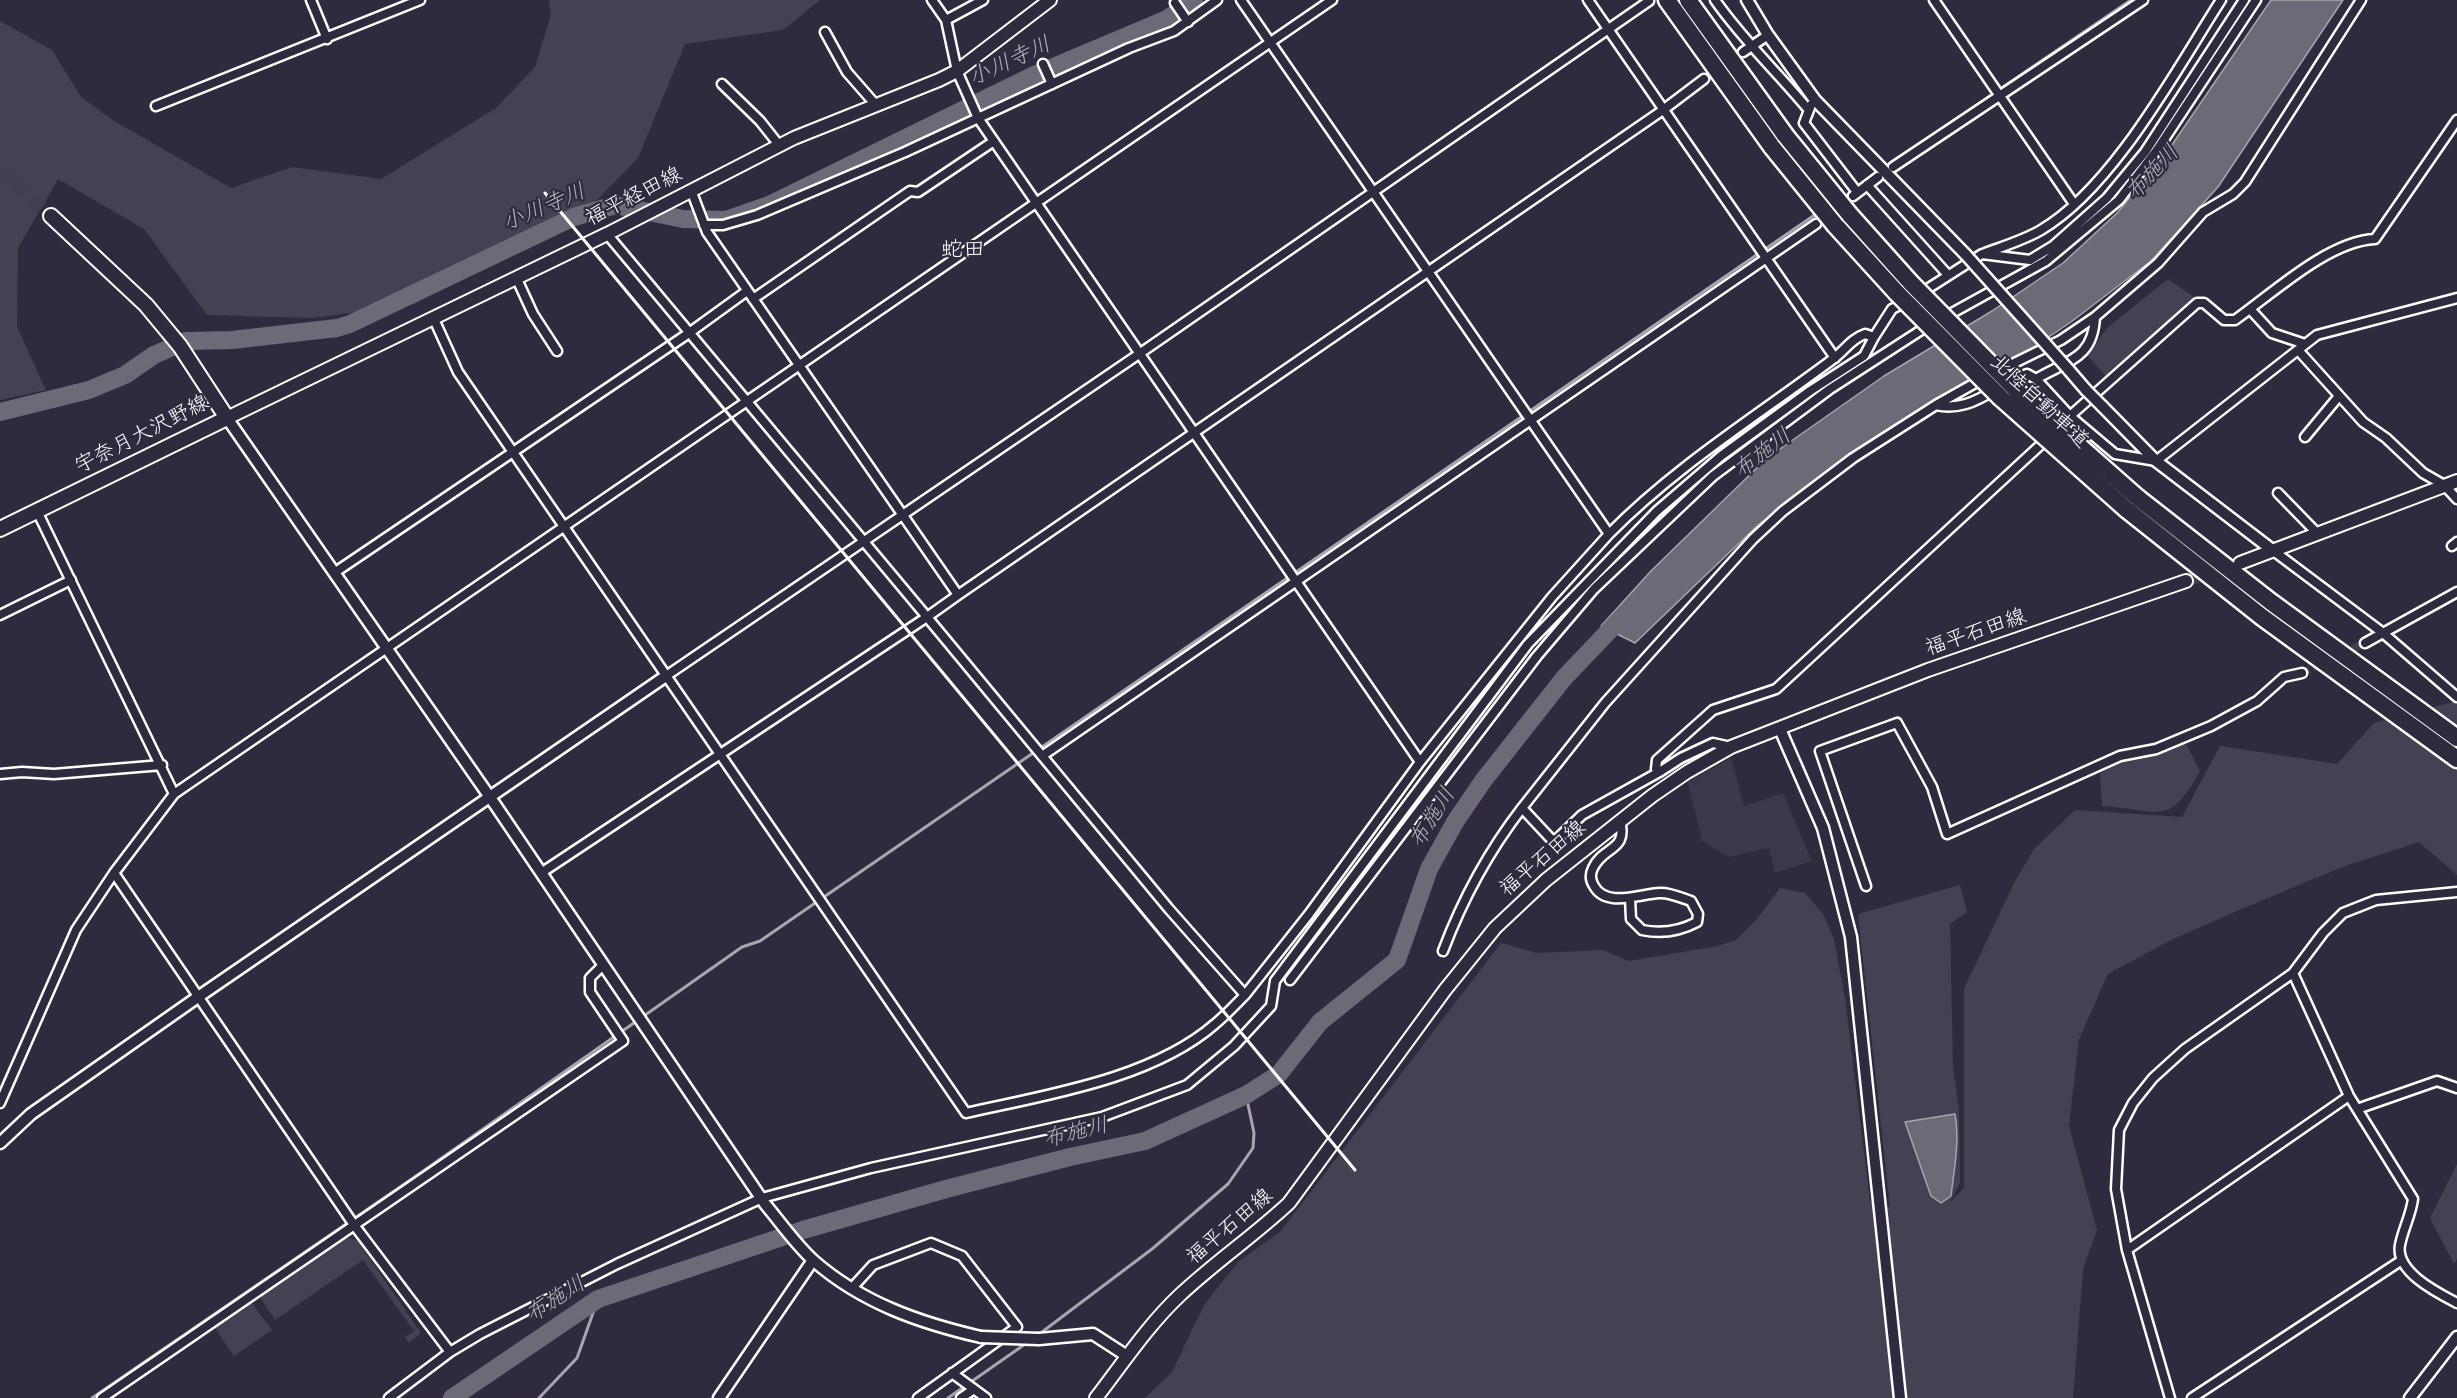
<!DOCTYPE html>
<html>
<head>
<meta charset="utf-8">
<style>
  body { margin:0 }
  canvas { display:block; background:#2f2a3d }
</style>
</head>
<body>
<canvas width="2457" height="1398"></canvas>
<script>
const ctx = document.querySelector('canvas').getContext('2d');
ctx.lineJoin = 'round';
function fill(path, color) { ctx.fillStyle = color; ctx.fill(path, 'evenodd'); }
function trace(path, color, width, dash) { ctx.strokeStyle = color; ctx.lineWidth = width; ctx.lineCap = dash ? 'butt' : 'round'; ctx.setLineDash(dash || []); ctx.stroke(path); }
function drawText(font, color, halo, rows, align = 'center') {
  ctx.font = font + ' Sriracha,"Klee One",sans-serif'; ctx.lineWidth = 4.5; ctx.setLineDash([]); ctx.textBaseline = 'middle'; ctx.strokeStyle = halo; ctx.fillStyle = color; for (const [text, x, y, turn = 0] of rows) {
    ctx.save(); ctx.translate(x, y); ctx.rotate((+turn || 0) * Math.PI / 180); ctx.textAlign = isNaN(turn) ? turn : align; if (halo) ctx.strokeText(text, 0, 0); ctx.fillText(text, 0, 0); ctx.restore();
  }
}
fill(new Path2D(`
  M1731,758L1744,806L1783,793L1812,861L1775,873L1769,848L1728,857L1702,841L1688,782Z`), '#3c3749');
fill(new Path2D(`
  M549,0H820L783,30L685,44L638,158L598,199L502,257L414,304L313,318L207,315L144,229L58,179L18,248L17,327L46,390L0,400V21L52,50L81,97L114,121L231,188L292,167L381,179L496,108L535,67L551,15Z
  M2168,279L2197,299L2106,376L2088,356L2107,328Z
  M2457,701V875L2419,842L2342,867L2246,907L2169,941L2108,974L2079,1039L2069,1126L2097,1230L2083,1269L2073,1398H1145L1172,1372L1204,1305L1238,1262L1280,1232L1501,943L1537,953L1603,950L1629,961L1718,946L1736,940L1758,918L1780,888L1805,893L1823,914L1834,939L1845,998L1870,1201L1890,1207L1858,914L1960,885L1967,912L1950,924L1953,1067L1959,1109L1960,1183L1950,1202L1964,1188V989L2014,883L2034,849L2075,810L2182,817L2220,746L2337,764L2374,723Z
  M2185,742L2200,771C2168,829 2159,809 2102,806L2100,773L2127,760Z
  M2457,1164V1259L2454,1264L2430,1218Z
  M347,1238L357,1240L421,1333L409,1343L405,1337L414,1331L363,1260L275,1320L260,1297Z
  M251,1302L272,1330L234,1356L214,1327Z`), '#464152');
const water = new Path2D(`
  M2271,0H2343L2218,187L2151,261L2071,322L1955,400L1880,435L1758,525L1635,643L1601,626L1651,571L1767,458L1884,376L1992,311L2063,263L2117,213L2165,155Z
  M1955,1114C1960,1140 1954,1170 1951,1196L1941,1203L1931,1196L1905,1122Z`);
fill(water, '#6d6a77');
trace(water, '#a7a6ad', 1.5);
trace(new Path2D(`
  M2003,87L2131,0
  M1890,164L1990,96
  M1861,184L1875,174
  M1038,1335L1152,1249L1228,1184L1253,1148L1254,1133L1246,1095
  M92,1398L419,1174L742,947L760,941L1819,212
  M539,1398L577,1358L598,1299
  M948,1398L1028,1342`), '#a7a6ad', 3);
trace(new Path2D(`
  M0,412L89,390L125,375L154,355L186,341L232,340L337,328L350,324L574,217L615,205L683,219L726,220L769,205L1032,76L1167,19L1194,0
  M452,1398L598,1299L803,1230L946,1189L1070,1157L1145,1141L1246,1095L1279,1074L1320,1022L1397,960L1429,869L1455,822L1483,781L1564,678L1627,612`), '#6d6a77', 18);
trace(new Path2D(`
  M2341,654L2365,643
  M2302,673L2324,662`), '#443f50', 8, [8, 4]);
trace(new Path2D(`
  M2186,581L2233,565`), '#443f50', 12, [12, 6]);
trace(new Path2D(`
  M0,171L51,216`), '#443f50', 14, [14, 7]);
const minor = new Path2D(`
  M311,0L327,39
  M932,0L946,20
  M983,0L946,20L957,71L978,118L1420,762L1309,914L1245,995
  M1241,0L1609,534C1676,466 1757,416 1833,359C1845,350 1851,339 1865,334L1874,337L1892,309L1907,301
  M1588,0L1835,358
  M1715,0C1742,39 1777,72 1807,108
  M1934,0L2074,204
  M1175,3L1188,22
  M825,32L847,72L875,104
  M1743,52L1768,35
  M1043,64L1052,84
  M722,84L760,121L779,145
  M1811,105L1804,123L1857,192
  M156,106L420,0
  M1893,167L2143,0
  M1867,185L1948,275
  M1853,196L1878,177
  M704,225H723L757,215L905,152L1129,48L1174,31L1217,0
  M1985,253C2004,246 2024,240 2041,230C2113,188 2176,70 2221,0
  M516,277L533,314L557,351
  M1921,293L1982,254L2030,260L2053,246L2107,198L2145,152L2244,0
  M753,299L910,191L918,192L994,141
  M2250,309L2272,333L2305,344
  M433,317L458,372L966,1113C1046,1095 1152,1079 1215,1024C1226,1015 1235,1005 1245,995L1169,909L927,617L958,595L707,232L691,190
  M2095,317L2158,263L2203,212L2233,194L2245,182L2361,0
  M1943,318L2046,261L2119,200L2157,150L2256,0
  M2298,350L2363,422L2386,438L2423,473L2444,485L2457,499
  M1996,372L2061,340L2095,317C2093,359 2068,360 2036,379L2070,416L2197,303H2204L2224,320H2235C2272,294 2328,241 2375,239L2457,120
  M1984,378L1936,405C1958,410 1975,402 1995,390
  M2006,383L2027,374L2036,379
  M2057,428L2070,416L2115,454L2156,461L2317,335L2457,298
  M2305,437L2339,396
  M2278,493L2316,532
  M37,511L174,794
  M2452,546L2457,542
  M2271,549L2383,633L2457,697
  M334,573L689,333L747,291
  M958,595L1663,110L1704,79
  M0,615L71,580
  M2365,643L2457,592
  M666,676L1139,354L1649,1
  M1731,747L1713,743L1681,758L1661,771L1656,769L1657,760L1713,710L1776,689L2048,438
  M1042,756L1816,224
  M1420,762L1552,597L1609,534
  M1661,771L1582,815L1556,840L1551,839L1522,808L1605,703L1753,539L1783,511L1853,458L1936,405
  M0,774L22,772L54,774L162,765
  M1620,820C1628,852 1604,845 1593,868C1590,874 1590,880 1594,886C1606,908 1640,894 1659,893C1670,892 1681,898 1691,901L1698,914L1697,922C1680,931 1661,934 1642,930L1631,919L1630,898
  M114,873L354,1225L450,1352
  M541,873L927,617L607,234
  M1866,886L1820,751L1897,723L1932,787L1947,834L2120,756L2156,749L2211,726L2257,701L2284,677L2302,673
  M1443,951C1463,898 1488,852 1522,808
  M2293,973L2349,1096L2413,1199C2411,1215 2403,1229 2400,1245C2395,1272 2438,1293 2457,1303
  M1290,980L1537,656L1594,589L1713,476L1830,389L1929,325
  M0,1103L76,930L114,873L174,794L1332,0
  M2357,1109L2437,1081L2457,1088
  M2127,1250L2349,1096
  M852,1288L873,1265L931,1243L962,1256L1017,1327L918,1398
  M952,1373L986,1398
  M102,1398L623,1041L590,992V978L603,965
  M389,1398L450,1352L480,1334L617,1264L762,1198L871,1168L1102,1117L1187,1085L1234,1046L1271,1006L1275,981L1528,644L1657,511L1721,456L1810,391L1864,356L1874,337
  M961,1398L974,1389
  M2170,1398L2127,1250L2116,1189L2119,1130L2133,1103L2153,1078L2185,1049L2293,973L2323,933L2343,913L2376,900L2457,892
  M2192,1398L2402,1260`);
const tertiary = new Path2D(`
  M1747,0L1768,35L1815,100L1966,255
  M2068,369L2086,390
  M2102,406L2156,461L2271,549
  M227,418L496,806L765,1204C781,1223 796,1245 814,1261C862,1303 920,1323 981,1337
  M1780,729L1823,828L1851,937L1900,1398
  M0,1143L31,1114L198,997L666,676
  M1039,1339L1093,1334L1127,1356
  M719,1398L813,1260
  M2410,1398L2457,1337`);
const secondary = new Path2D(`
  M227,418L607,234L794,138L939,80L957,71L1050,0
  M2240,563L2457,481
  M1096,1398C1123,1363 1148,1325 1180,1295C1215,1262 1255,1235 1289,1203L1445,990L1495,928L1546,880L1652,796L1687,772L1731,747L1928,670L2186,581`);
const primary = new Path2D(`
  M0,529L227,418L180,346L146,305L51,216`);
const motorway = new Path2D(`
  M1667,0L1772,147
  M1688,0L1785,135
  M1850,215L1910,282
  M1835,225L1896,292
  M2138,498L2271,602L2457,738
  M2126,509L2262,617L2457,759`);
trace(minor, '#fff', 13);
trace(tertiary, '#fff', 15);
trace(secondary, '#fff', 16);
trace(primary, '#fff', 18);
trace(motorway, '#fff', 21);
trace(minor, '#2f2a3d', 8);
trace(tertiary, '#2f2a3d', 10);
trace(secondary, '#2f2a3d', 12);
trace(primary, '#2f2a3d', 14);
trace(motorway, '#2f2a3d', 16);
trace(new Path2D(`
  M545,193L1355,1170`), '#fff', 3);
const tertiaryBridge = new Path2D(`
  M1966,255L2068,369
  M2086,390L2102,406
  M981,1337L1039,1339`);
const motorwayBridge = new Path2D(`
  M1785,135L1850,215
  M1772,147L1835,225
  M1910,282L2019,393L2138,498
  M1896,292L2001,398L2126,509`);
trace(tertiaryBridge, '#fff', 15, []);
trace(motorwayBridge, '#fff', 21, []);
trace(tertiaryBridge, '#2f2a3d', 10);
trace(motorwayBridge, '#2f2a3d', 16);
drawText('21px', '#fff', '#2f2a3d', [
  ["福平経田線",634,197,-27],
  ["北陸自動車道",2039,402,43],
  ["宇奈月大沢野線",142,435,-27],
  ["福平石田線",1976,633,-19],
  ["福平石田線",1543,859,-40],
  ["福平石田線",1230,1227,-40]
]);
drawText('italic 22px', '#b6b4bb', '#2f2a3d', [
  ["小川寺川",1010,62,-25],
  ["布施川",2153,173,-47],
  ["小川寺川",544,208,-23],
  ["布施川",1763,454,-38],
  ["布施川",1433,818,-58],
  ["布施川",1076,1133,-14],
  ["布施川",556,1300,-33]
]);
drawText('22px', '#fff', '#2f2a3d', [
  ["蛇田",963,250]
]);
</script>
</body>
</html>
